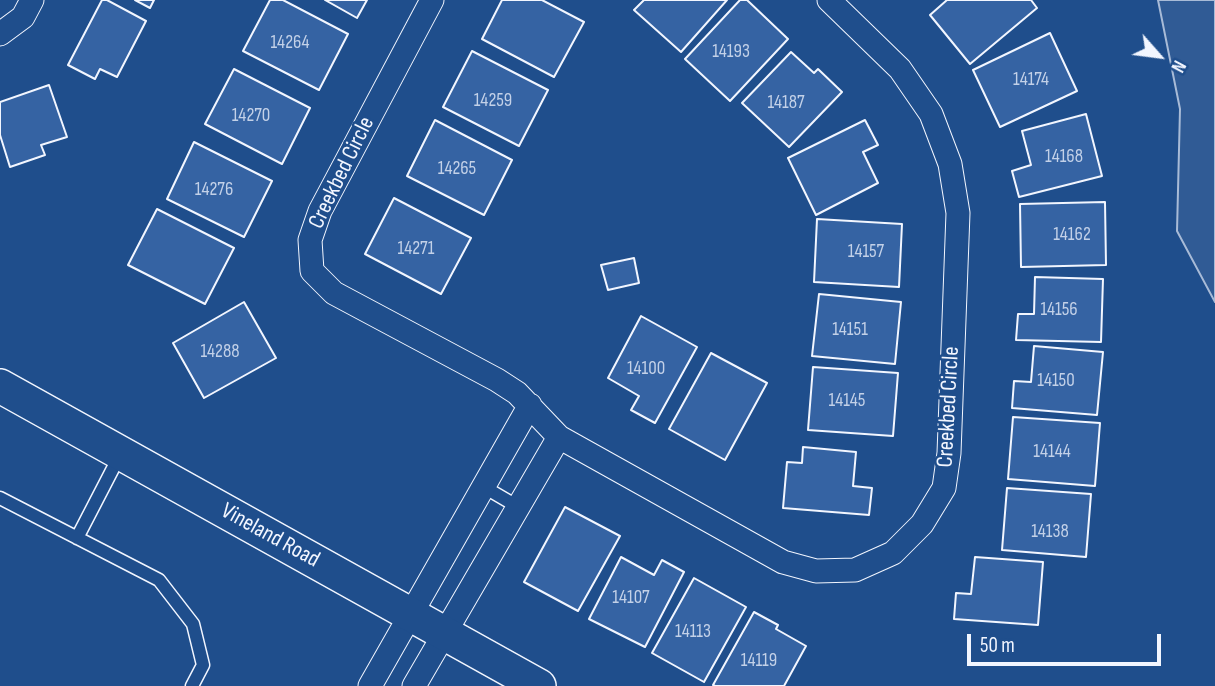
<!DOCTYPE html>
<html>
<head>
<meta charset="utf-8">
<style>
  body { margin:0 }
  #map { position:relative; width:1215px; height:686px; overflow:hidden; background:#1f4e8c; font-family:"Sofia Sans Condensed",sans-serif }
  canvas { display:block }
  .north { position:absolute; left:1124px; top:21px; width:70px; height:70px; -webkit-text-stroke:5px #1f4e8c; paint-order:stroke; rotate:118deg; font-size:19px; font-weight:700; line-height:28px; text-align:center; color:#f2f6ff }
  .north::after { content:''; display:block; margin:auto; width:24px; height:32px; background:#f2f6ff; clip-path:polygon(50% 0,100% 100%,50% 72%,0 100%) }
  .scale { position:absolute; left:967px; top:634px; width:194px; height:32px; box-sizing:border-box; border:4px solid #f2f6ff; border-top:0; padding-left:9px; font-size:21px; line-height:24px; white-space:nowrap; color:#f2f6ff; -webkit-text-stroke:5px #1f4e8c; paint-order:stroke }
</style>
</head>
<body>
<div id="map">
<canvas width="1215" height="686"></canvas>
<div class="north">N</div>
<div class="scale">50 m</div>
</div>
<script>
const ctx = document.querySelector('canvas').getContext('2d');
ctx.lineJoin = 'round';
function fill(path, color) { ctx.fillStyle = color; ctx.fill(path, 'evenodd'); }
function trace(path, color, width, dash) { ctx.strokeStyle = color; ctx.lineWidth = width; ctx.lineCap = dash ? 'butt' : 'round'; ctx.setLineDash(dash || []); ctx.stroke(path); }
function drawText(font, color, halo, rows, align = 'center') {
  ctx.font = font + ' "Sofia Sans Condensed",sans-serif'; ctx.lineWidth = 5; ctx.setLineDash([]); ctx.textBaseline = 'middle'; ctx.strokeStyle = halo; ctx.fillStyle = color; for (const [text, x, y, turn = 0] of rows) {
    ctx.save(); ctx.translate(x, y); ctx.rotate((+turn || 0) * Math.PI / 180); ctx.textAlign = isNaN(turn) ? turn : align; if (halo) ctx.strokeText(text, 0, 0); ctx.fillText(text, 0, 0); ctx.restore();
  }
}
const built = new Path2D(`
  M1158,0H1215V302L1177,231L1180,109Z`);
fill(built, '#305b95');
trace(built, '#a8bbd7', 2);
const building = new Path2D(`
  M102,0H107L146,21L117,77L100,69L95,79L68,65Z
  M135,0H154L150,8Z
  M270,0H283L348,34L319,90L243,51Z
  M325,0H367L357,18Z
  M502,0H542L584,22L554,77L482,39Z
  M644,0H727L681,52L634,10Z
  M740,0H747L788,39L730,101L685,59Z
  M947,0H1031L1037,8L970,64L930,15Z
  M1050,33L1077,91L1000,127L973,70Z
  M472,51L548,90L519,146L443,107Z
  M791,52L814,73L818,69L842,92L789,147L742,103Z
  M234,69L310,108L282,164L205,124Z
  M49,85L67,137L41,145L45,155L10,167L0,135V102Z
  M1086,114L1102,176L1019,197L1012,171L1031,165L1022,131Z
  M435,120L512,160L484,215L407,176Z
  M865,120L878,145L863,152L878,183L816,215L788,158Z
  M194,142L272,181L244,237L167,199Z
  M394,198L471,238L441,294L365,254Z
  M1105,202L1106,265L1021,267L1020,204Z
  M157,209L234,248L205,304L128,265Z
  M817,219L902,224L899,287L814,282Z
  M634,258L639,283L608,290L601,265Z
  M1035,277L1103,279L1101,342L1016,340L1018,314H1034Z
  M819,294L901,302L895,364L812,356Z
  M244,302L276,358L204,398L173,343Z
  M641,316L697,347L655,423L631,410L639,396L608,378Z
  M1034,346L1103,352L1097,415L1012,408L1014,381L1031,382Z
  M711,353L767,383L725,460L669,429Z
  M813,367L898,373L893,436L808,430Z
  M1013,417L1100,423L1095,486L1008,479Z
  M803,447L856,452L853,486L872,488L869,515L783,508L787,462L802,463Z
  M1007,488L1091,494L1086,557L1002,550Z
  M565,507L620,536L578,611L524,582Z
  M621,557L654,575L662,560L684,572L645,647L589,619Z
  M975,557L1043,562L1038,625L954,619L956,593L971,594Z
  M694,578L746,607L704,682L652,653Z
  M754,612L778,625L776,629L806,646L784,686H715L713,685Z`);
fill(building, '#3563a3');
trace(building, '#f2f6ff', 2);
const lane = new Path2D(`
  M484,487L520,508
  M0,498L159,580L193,624L203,665L192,686
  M77,538L121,453`);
const street = new Path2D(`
  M432,0L320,211L310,240L312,271L334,293L497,380L517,393L559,437L783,562L816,571L855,570L893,553L922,524L944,488L949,453L958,213L950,164L931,114L900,69L829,0
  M0,34L23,17L32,0
  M370,686L530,405
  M414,686L559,437`);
const secondary = new Path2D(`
  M0,386L539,686`);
trace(lane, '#f2f6ff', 15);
trace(street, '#f2f6ff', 25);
trace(secondary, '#f2f6ff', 36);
trace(lane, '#1f4e8c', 12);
trace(street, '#1f4e8c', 23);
trace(secondary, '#1f4e8c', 33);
drawText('19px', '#c3d1e8', null, [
  ["14264",290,43],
  ["14193",731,52],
  ["14174",1031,80],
  ["14259",493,101],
  ["14187",786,103],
  ["14270",251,116],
  ["14168",1064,157],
  ["14265",457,169],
  ["14276",214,190],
  ["14162",1072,235],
  ["14271",416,249],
  ["14157",866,252],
  ["14156",1059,310],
  ["14151",850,330],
  ["14288",220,352],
  ["14100",646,369],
  ["14150",1056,381],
  ["14145",847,401],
  ["14144",1052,452],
  ["14138",1050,532],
  ["14107",631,598],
  ["14113",693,632],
  ["14119",759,661]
]);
drawText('23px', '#f2f6ff', '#1f4e8c', [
  ["Creekbed Circle",342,173,-64],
  ["Creekbed Circle",949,407,-87],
  ["Vineland Road",270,536,29]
]);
</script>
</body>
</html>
